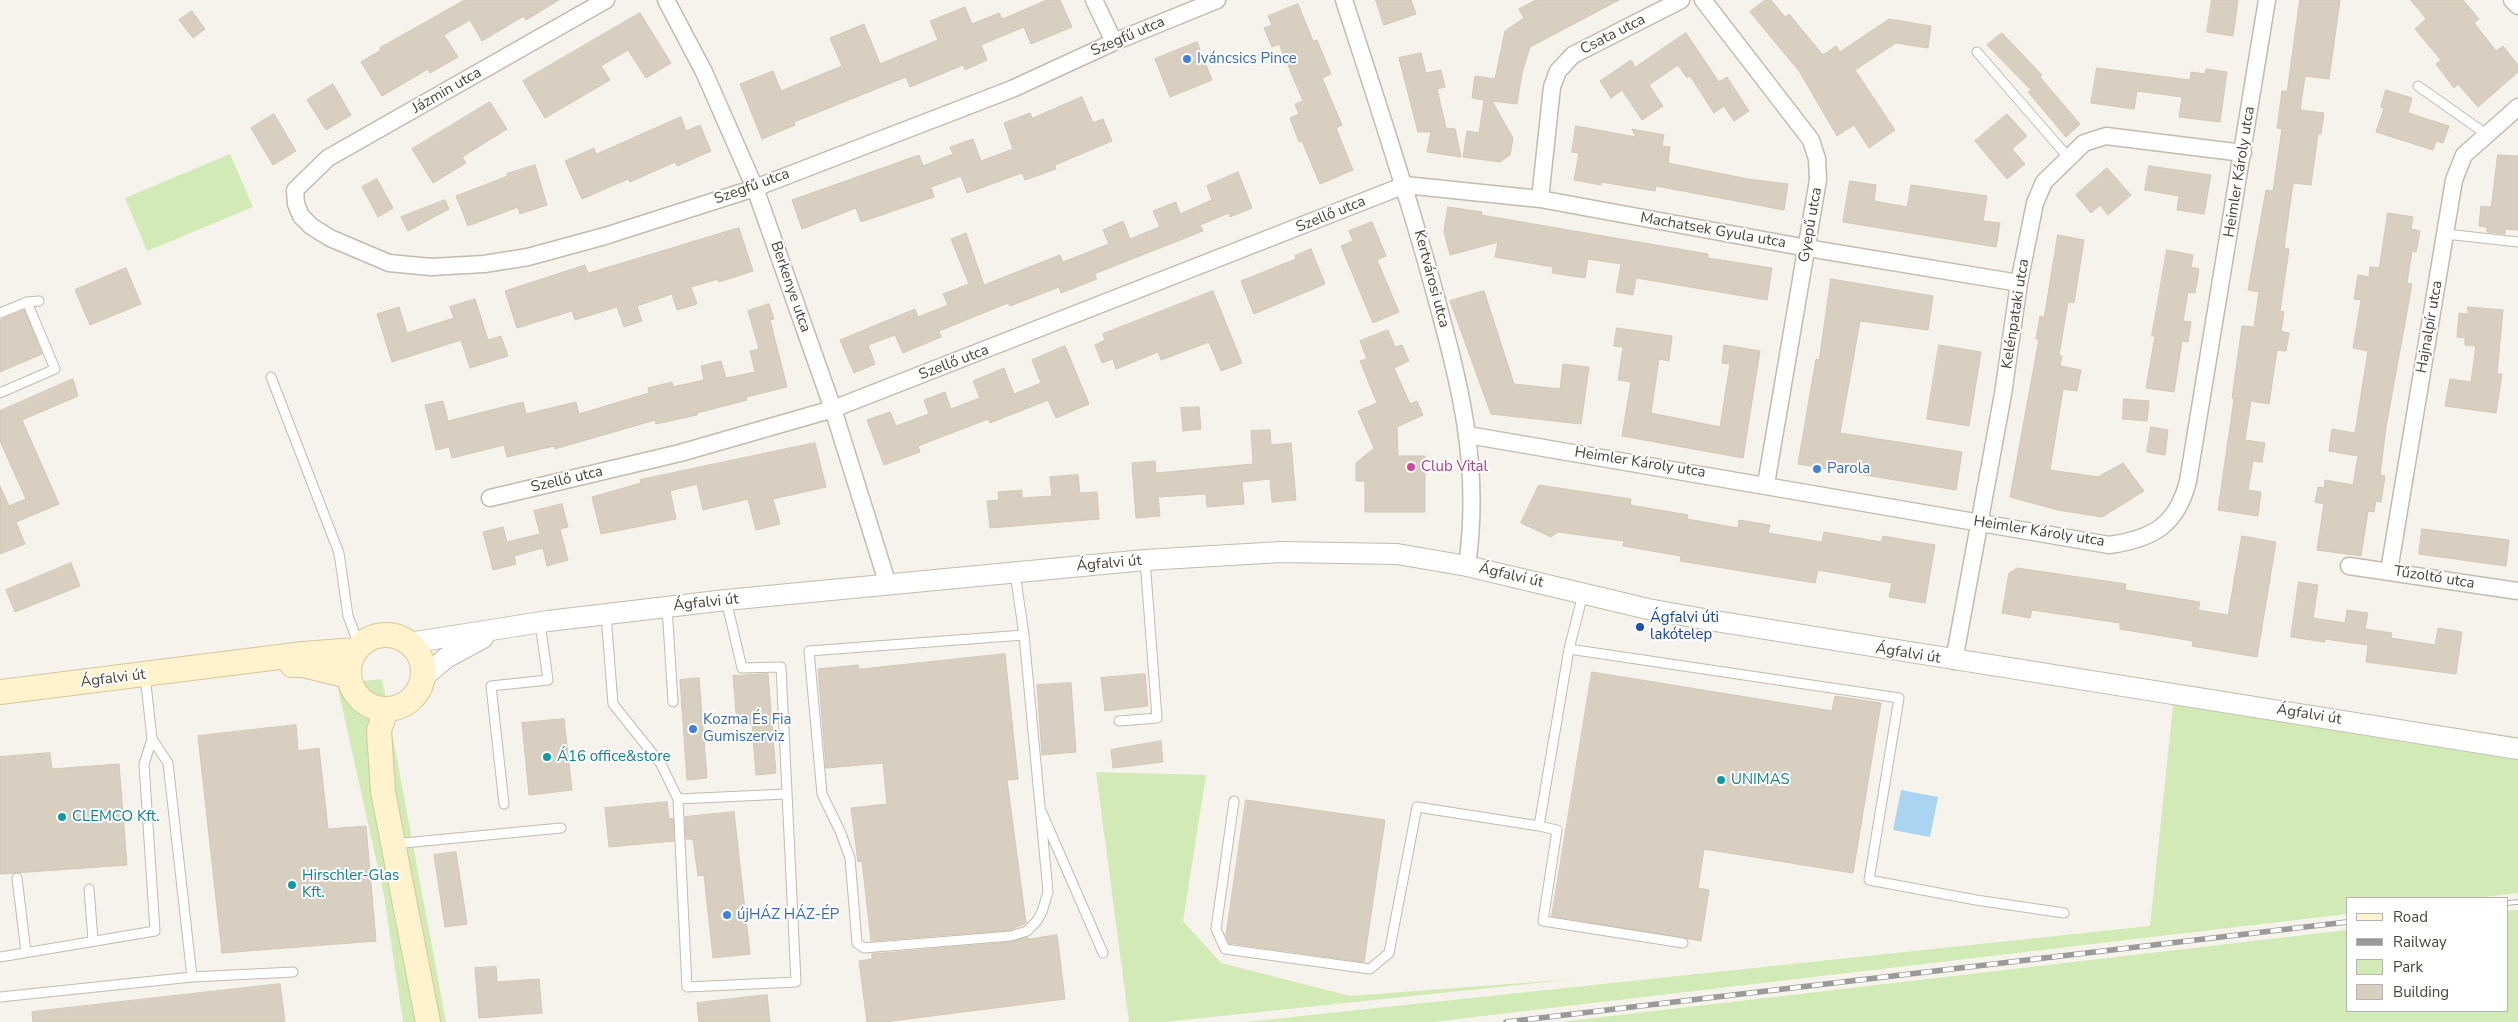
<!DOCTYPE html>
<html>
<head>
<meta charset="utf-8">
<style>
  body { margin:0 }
  #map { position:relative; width:2518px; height:1022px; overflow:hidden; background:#f6f3ec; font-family:"Nunito Sans",sans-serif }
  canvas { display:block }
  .legend { position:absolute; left:2346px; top:897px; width:162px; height:115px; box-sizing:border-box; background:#fff; border:1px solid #b7b4b0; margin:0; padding:6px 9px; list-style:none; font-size:15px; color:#4b4439 }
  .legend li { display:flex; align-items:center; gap:10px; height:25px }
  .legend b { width:25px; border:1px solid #b7b4b0 }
</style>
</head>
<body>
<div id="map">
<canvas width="2518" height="1022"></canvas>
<ul class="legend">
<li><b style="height:6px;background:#fff3cd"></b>Road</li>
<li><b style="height:6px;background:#9a9a9a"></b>Railway</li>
<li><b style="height:14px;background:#d2eab5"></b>Park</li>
<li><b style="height:14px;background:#d8cfc1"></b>Building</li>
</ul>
</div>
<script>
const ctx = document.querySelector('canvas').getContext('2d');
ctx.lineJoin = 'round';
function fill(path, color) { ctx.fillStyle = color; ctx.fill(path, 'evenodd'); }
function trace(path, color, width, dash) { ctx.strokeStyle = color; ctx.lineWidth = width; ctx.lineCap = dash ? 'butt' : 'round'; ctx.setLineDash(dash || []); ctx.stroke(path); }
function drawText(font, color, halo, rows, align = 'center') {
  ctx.font = font + ' "Nunito Sans",sans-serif'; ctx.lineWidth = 4; ctx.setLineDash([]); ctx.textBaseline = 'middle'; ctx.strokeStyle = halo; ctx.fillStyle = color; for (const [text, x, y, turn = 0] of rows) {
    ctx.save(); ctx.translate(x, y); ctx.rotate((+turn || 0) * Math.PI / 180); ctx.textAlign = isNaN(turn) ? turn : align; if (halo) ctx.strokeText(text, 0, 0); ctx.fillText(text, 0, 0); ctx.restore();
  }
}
fill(new Path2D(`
  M230,154L253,207L147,251L125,198Z
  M382,679L446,1022H403L384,895L337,684Z
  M2175,686L2518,737V893L2476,898H2347V914L1432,1022H1245L2150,926Z
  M1096,772L1206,775L1183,921L1221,963L1350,996L1575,979L1164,1022H1129Z
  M2518,910V1022H1560L2347,930V1011H2507V911Z`), '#d2eab5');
fill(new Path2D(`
  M1901,790L1938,797L1930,837L1893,830Z`), '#a9d4f2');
const building = new Path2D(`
  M465,0H559L526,20L524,16L482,41L470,20L444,35L458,57L430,73L428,69L382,96L361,62L381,50L380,48Z
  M1047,0H1060L1072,27L1031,44L1024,27L981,45L987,60L965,70L963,65L910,87L906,77L794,122L795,125L762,139L740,84L773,71L781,91L842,66L830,38L864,24L880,64L938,40L930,21L965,7L972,24L999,13L1002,19Z
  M1376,0H1411L1416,14L1384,25Z
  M1537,0H1619L1530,47L1522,73L1517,104L1492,101L1513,138L1510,155L1500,162L1463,157L1467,131L1479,133L1484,100L1472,98L1475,76L1495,79L1505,31L1524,18L1519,9Z
  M1765,0H1771L1785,17L1789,14L1823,55L1836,46L1840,52L1889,19L1931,26L1928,48L1896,43L1855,70L1895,130L1869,148L1854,125L1837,136L1799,71L1750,12Z
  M2212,0H2238L2233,36L2207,32Z
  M2300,0H2340L2329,79L2305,76L2300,110L2324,113L2321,134H2318L2311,185L2293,183L2284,248L2289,249L2280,311L2284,312L2281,331L2289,333L2286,351L2277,350L2269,404L2251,401L2245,440L2265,443L2262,462L2253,461L2248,490L2261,492L2258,516L2218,510L2234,399L2232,398L2242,326L2254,327L2259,292L2248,290L2266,190L2273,191L2282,129L2277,128L2282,91H2287Z
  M2411,0H2463L2479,19L2474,23L2496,51L2503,46L2518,65V72L2478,107L2458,84L2454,88L2436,64L2441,60L2415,29L2426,19Z
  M1298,4L1313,41L1317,40L1331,74L1322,78L1342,125L1336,128L1353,170L1320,184L1302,141L1299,142L1290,118L1299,114L1295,104L1303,101L1279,44L1272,47L1264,28L1272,25L1268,16Z
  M192,11L205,29L193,38L179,20Z
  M640,13L671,63L646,78L628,50L601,66L610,80L545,118L523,81Z
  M1686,33L1719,82L1727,77L1749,111L1734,121L1724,106L1714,113L1690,76L1687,78L1678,65L1649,85L1663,106L1642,120L1622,90L1611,98L1600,81L1631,60L1635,67Z
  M2002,33L2042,75L2040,77L2080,124L2066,137L2028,92L2031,90L1987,45Z
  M1197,42L1212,80L1170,97L1155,59Z
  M1421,53L1426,73L1441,70L1445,87L1437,89L1446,128L1455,129L1461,157L1427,152L1431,132H1418L1399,58Z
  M2097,68L2190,80L2191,72L2205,74L2206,69L2227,72L2220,122L2179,117L2182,97L2137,91L2134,109L2091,103Z
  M333,84L351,115L326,130L307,100Z
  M2386,90L2412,98L2408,113L2449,126L2443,143L2436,141L2433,150L2376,132L2384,108L2381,107Z
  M1082,97L1093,123L1103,119L1112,141L1055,165L1056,169L1025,180L1022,173L967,193L961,176L931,187L934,197L861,222L856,208L802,229L792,200L919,155L923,166L953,154L950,147L973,139L981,161L1013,149L1004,123L1030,113L1032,118Z
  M490,102L507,129L462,157L466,163L433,183L412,149Z
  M274,114L296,151L273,165L251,128Z
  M2007,114L2027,136L2012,149L2025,164L2007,179L1975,141Z
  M681,117L686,131L700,125L711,151L677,166L675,162L630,182L628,179L582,199L565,161L594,148L596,154Z
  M1576,126L1636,137L1632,129L1664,135L1662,146L1670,147L1668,163L1748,179L1788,184L1784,210L1656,186L1655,191L1601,182V185L1574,180L1579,153L1572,152Z
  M2498,155L2518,156V230L2505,229V234L2487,232V227L2479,226L2481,206L2491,207Z
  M535,165L547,205L520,214L518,207L468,226L456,196L508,176L507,174Z
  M2149,166L2211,175L2204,214L2177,210L2179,196L2145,190Z
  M2107,168L2131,195L2108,215L2100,205L2091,213L2076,195Z
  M1238,172L1252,208L1230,217L1229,213L1200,225L1203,231L1094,274L1097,279L1061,293L1059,287L1010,306L1008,303L939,331L941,337L903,353L895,335L868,345L875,364L854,373L840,340L915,309L918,317L948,305L943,294L969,284L951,239L966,233L984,285L1060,255L1063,262L1109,244L1103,230L1123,221L1130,239L1160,227L1153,211L1176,202L1180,214L1212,200L1207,186Z
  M377,179L393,208L378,217L362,187Z
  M1850,181L1876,185L1874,201L1907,207L1911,185L1987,196L1983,221L2000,223L1996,247L1843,222Z
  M445,200L449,209L408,231L401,217Z
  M1448,207L1482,212L1481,215L1708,254V258L1772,268L1767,300L1636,278L1633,295L1616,292L1621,264L1588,259L1585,278L1552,273L1553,267L1495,257L1498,242L1450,255L1444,232Z
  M2388,213L2413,217L2411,229L2420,231L2416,252L2412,251L2407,283L2412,284L2386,427L2380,475L2385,476L2381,502L2376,501L2374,512L2368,511L2361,556L2317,550L2324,504L2315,502L2318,487L2324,488L2325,480L2353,485L2358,456L2329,451L2332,429L2355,433L2368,351L2353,348L2361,300L2354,299L2358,275L2369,277L2370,267L2379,268Z
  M1372,222L1386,256L1377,260L1399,312L1373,323L1341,246L1353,241L1349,231Z
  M739,228L753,271L719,282L718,279L691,287L697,304L677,310L672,294L637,306L642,321L624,327L617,307L575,320L572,311L517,328L505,291L585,265L588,273Z
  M2058,235L2084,240L2074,303L2068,302L2059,355L2062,356L2060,366L2081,370L2077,391L2063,389L2050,470L2098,477L2123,463L2144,491L2102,517L2058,510L2010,497L2039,339H2036L2040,316L2044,317Z
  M1311,249L1325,284L1254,314L1241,281L1296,259L1295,256Z
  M2167,250L2193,255L2191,267L2199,269L2195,293L2188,292L2183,321L2191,322L2188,342L2182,341L2174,392L2146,388L2155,336H2152Z
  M126,268L141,304L90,325L75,290Z
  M1831,279L1933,296L1928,330L1860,321L1840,433L1962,452L1956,490L1798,464L1816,359L1819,360Z
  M1213,291L1242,363L1221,371L1209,342L1161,360L1158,352L1116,369L1113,359L1102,363L1095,345L1105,340L1103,334Z
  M1484,291L1514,384L1560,389L1563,364L1589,367L1581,424L1491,414L1450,301Z
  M475,299L488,340L501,336L508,356L470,368L461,340L392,362L377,314L399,307L407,333L454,318L450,307Z
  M769,304L774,319L770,320L787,387L746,397L747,400L697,413V415L656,424L655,420L555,449L554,446L507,457L504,445L452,458L449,447L436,450L425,405L443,401L448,421L523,402L526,414L576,402L579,414L649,393L648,388L672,382L673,387L704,380L701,366L721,361L726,378L755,372L750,351L759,349L748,311Z
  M2468,307L2503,310L2497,374H2502L2496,413L2445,406L2450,379L2471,382L2476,346L2465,345V338L2457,337L2459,313L2468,314Z
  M24,310L42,354L0,372V320Z
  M1617,328L1672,336L1669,361L1659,359L1651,413L1720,427L1730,364L1722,363L1724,345L1760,351L1743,458L1622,436L1631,382L1618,380L1623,347L1614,346Z
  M1388,330L1395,347L1402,345L1409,361L1394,368L1410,404L1417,401L1423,415L1397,427L1398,456H1425V512H1365V481H1356V463L1374,448L1358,411L1377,403L1360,361L1367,359L1360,341Z
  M1939,345L1981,352L1969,426L1927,419Z
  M1065,346L1089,404L1056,418L1048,400L990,423L988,419L918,446L920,452L884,465L867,420L890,412L896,426L929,414L924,400L945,392L951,409L980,398L973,381L1004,368L1014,394L1041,383L1032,360Z
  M73,379L78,396L22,420L59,504L16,522L25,544L0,554V486L9,506L26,499L0,441V411Z
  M2124,399L2149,401L2147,421L2123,419Z
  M1199,407L1201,429L1183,431L1181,408Z
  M2151,427L2168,430L2165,455L2147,452Z
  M1270,430L1271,445L1291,443L1296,500L1272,502L1270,479L1242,482L1244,504L1207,507L1206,494L1158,497L1160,516L1136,518L1132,463L1155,461L1156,473L1253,464L1251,431Z
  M815,443L826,487L773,499L780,524L756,530L748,499L703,510L697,484L670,491L676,519L601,534L592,497L641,483L640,480Z
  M1078,475L1080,493L1097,492L1099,519L990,528L987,501L999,500L998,492L1022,490V498L1052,496L1050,477Z
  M1539,485L1631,499L1630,505L1688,515L1687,519L1738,528L1739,520L1770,525L1768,533L1822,542L1824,532L1881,542L1883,536L1935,545L1925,603L1889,597L1892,583L1818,570L1815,583L1680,561L1681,556L1623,546L1624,541L1558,532L1551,537L1521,523Z
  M562,504L568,527L560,529L568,560L547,566L543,548L514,556L516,564L493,570L483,532L503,527L507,542L540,534L534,511Z
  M2422,529L2509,540L2506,566L2419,554Z
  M2242,536L2276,542L2257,657L2192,646L2193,641L2120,629V623L2032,610L2030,618L2002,613L2009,573L2017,568L2126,584L2125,590L2200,602L2198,610L2228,615Z
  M71,563L80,586L15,612L6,590Z
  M2299,582L2318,585L2313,618L2345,623L2347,610L2368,613L2365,629L2392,633L2391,638L2435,645L2438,628L2462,632L2456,674L2366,662L2368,645L2325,639V642L2291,637Z
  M1005,654L1018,779L1007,780L1026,923L1010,930L871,941L862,861L858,862L851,808L887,804L883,763L826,768L818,669L858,665L859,669Z
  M1592,672L1832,711L1835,696L1881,703L1853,873L1704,849L1698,888L1709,890L1701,941L1552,916Z
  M768,674L776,773L756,775L752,724L737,725L733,676Z
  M1145,674L1148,706L1105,711L1101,678Z
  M699,678L707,778L687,780L680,680Z
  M1071,683L1076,752L1042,755L1037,685Z
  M564,719L572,790L529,795L522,723Z
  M296,725L298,751L319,748L328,829L366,826L376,941L222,953L198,736Z
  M1161,741L1163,762L1113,768L1111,750Z
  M50,753L52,769L119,764L127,865L0,874V757Z
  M1246,800L1385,820L1364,962L1229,943L1226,936Z
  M667,802L669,819L673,818L674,841L609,847L605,808Z
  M734,812L750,954L713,958L704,875L698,876L693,839H686L685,817Z
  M456,852L467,924L445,927L434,855Z
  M1057,935L1065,999L884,1022H867L859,961L872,959V954L1012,942L1028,937V939Z
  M496,967L497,982L539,979L542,1013L479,1018L475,968Z
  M280,984L285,1022H33L32,1012Z
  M767,995L770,1022H699L697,1003Z`);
fill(building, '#d8cfc1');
trace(building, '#d3c7b4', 1);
const service = new Path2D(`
  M1977,52L2068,157
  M2418,86L2486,134
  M2446,234L2518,242
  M0,313L27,302L39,301
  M271,377L339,553L348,616L359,645
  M0,393L55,369L27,302
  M1015,573L1024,635L1048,892L1042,912L1036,922L1027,931L1011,936L864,948L857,943L850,858L840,831L822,794L809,651L1024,635
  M1583,594L1569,649L1539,826L1557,830L1543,921L1683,943
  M667,607L673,702
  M606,615L613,704L661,764L678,799L687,987L796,982L781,667L742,668L726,600
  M1569,649L1899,698L1869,880L1976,900L2064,913
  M1119,721L1157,718L1145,560
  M678,799L786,794
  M1234,801L1216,929L1225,949L1370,969L1389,953L1417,807L1539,826
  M504,804L491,686L548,680L540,623
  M1042,813L1103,953
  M393,844L561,828
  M17,878L26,952
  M89,889L93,940
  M0,957L155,931L144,764L152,739
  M192,977L293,972
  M0,997L192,977L168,763L152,739L145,675`);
const minor = new Path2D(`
  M606,0L328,158L295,190L296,204L301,216L311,226L330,238L389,263L431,267L484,264L528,257L605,236L755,188L1012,89L1114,42L1217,0
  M666,0L704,72L755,188L833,409L888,585
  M1094,0L1114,42
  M1344,0C1374,93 1405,185 1431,279C1458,378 1482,461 1467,566
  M1703,0L1811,140L1817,159L1818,180L1766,484
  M2512,0L2518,6
  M1540,199L1552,87L1558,71L1573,55L1681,0
  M1468,435L2109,545C2153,539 2177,525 2188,481L2267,0
  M490,498L680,453L833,409L1405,185L1540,199L1807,248L2019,283
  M2349,566L2518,591
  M2389,571L2454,180L2464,155L2518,107
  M1954,661L2003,394L2019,283L2035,203L2044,182L2084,143L2106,136L2243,153`);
const tertiary = new Path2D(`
  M409,643L548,621L726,600L1145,560L1281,552L1397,554L1467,566L1648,609L1715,621L2518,749
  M422,678L446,658L483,638`);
const secondary = new Path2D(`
  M349 672a37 37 0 1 1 74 0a37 37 0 1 1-74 0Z
  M292,665H303L349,676
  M0,692L303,654L356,650
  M386,709L379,731L383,792L428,1022`);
trace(service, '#c2bbae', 11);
trace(minor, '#c2bbae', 19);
trace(tertiary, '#c2bbae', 22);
trace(secondary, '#d6c79b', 26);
trace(service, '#fff', 9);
trace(minor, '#fff', 16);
trace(tertiary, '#fff', 20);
trace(secondary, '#fff3cd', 24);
const rail = new Path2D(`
  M2507,903L2518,902
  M1506,1022L2347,922`);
trace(rail, '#9a9a9a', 5.5);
trace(rail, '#fff', 4, [11]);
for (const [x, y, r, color] of [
  [1187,59,5,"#3f7fe0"],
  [1411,467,5,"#d1479c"],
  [1817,469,5,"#3f7fe0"],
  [1640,627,5,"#1a4fb4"],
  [693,729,5,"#3f7fe0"],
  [547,757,5,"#0f9aa8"],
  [1721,780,5,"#0f9aa8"],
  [62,817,5,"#0f9aa8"],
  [292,885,5,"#0f9aa8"],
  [727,915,5,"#3f7fe0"]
]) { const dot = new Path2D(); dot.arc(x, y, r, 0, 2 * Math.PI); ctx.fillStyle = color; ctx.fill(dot); trace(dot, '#fff', 2); }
drawText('15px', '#4b4439', '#fff', [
  ["Csata utca",1613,35,-27],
  ["Szegfű utca",1128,37,-23],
  ["Jázmin utca",447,91,-30],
  ["Heimler Károly utca",2240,172,-81],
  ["Szegfű utca",752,187,-20],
  ["Szellő utca",1331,215,-22],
  ["Gyepű utca",1811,225,-80],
  ["Machatsek Gyula utca",1713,231,10],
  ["Kertvárosi utca",1431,279,75],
  ["Berkenye utca",790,287,71],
  ["Kelénpataki utca",2016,314,-81],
  ["Hajnalpír utca",2430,327,-80],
  ["Szellő utca",954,363,-21],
  ["Heimler Károly utca",1640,463,9],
  ["Szellő utca",567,480,-13],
  ["Heimler Károly utca",2039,532,9],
  ["Ágfalvi út",1109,564,-5],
  ["Ágfalvi út",1511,576,13],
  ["Tűzoltó utca",2434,578,9],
  ["Ágfalvi út",706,603,-6],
  ["Ágfalvi út",1908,654,9],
  ["Ágfalvi út",113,679,-7],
  ["Ágfalvi út",2309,715,9]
]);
drawText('15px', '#366cbe', '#fff', [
  ["Iváncsics Pince",1197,59],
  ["Parola",1827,469],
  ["Kozma És Fia",703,720],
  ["Gumiszerviz",703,737],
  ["újHÁZ HÁZ-ÉP",737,915]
], 'left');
drawText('15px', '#b23c85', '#fff', [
  ["Club Vital",1421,467]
], 'left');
drawText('15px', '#164399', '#fff', [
  ["Ágfalvi úti",1650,618],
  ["lakótelep",1650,635]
], 'left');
drawText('15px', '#0d838f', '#fff', [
  ["Á16 office&store",557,757],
  ["UNIMAS",1731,780],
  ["CLEMCO Kft.",72,817],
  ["Hirschler-Glas",302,876],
  ["Kft.",302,893]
], 'left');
</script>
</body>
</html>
